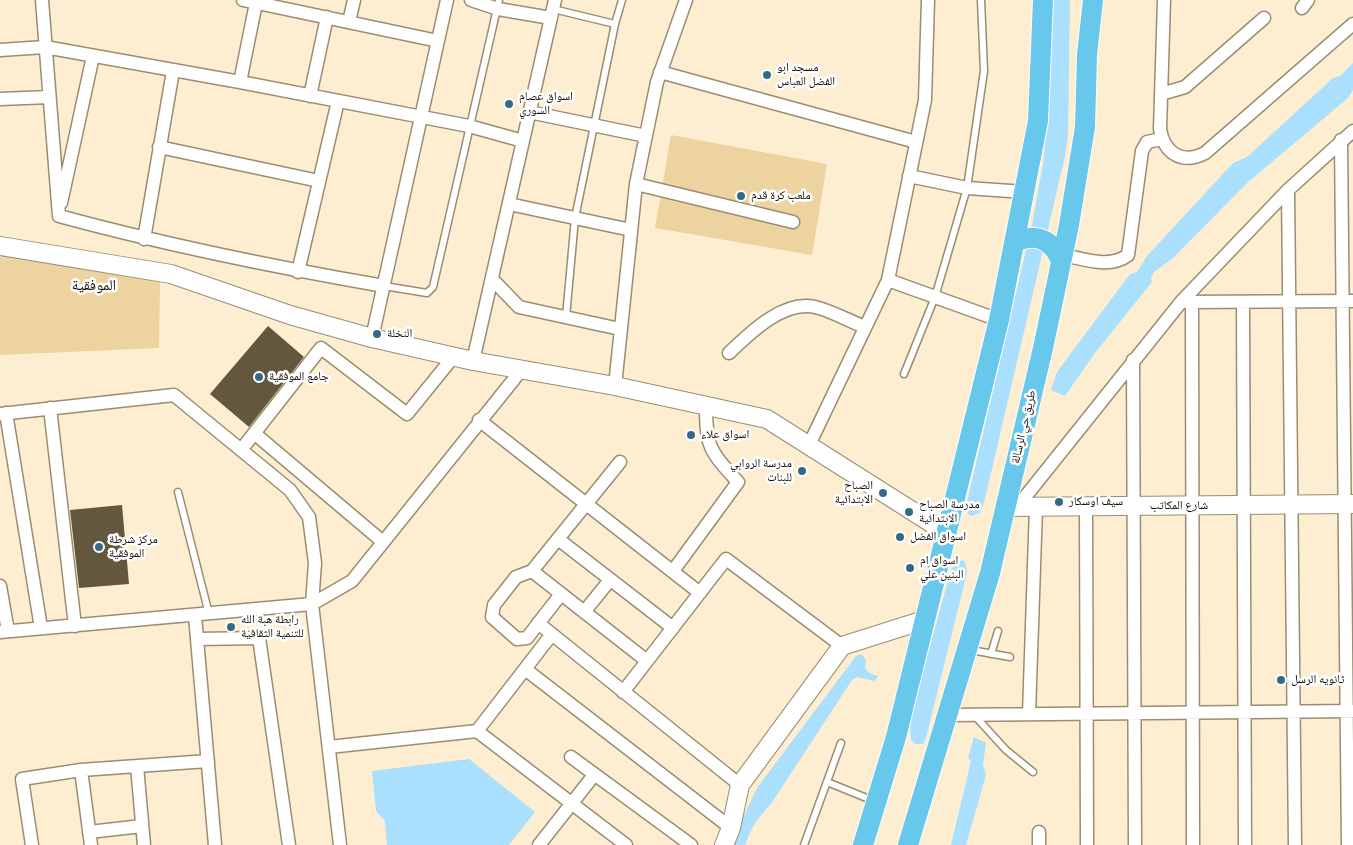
<!DOCTYPE html>
<html>
<head>
<meta charset="utf-8">
<style>
  body { margin:0 }
  canvas { display:block; background:#fdeed1 }
</style>
</head>
<body>
<canvas width="1353" height="845"></canvas>
<script>
const ctx = document.querySelector('canvas').getContext('2d');
ctx.lineJoin = 'round';
function fill(path, color) { ctx.fillStyle = color; ctx.fill(path, 'evenodd'); }
function trace(path, color, width, dash) { ctx.strokeStyle = color; ctx.lineWidth = width; ctx.lineCap = dash ? 'butt' : 'round'; ctx.setLineDash(dash || []); ctx.stroke(path); }
function drawText(font, color, halo, rows, align = 'center') {
  ctx.font = font + ' Signika,"Noto Naskh Arabic",sans-serif'; ctx.lineWidth = 5; ctx.setLineDash([]); ctx.textBaseline = 'middle'; ctx.strokeStyle = halo; ctx.fillStyle = color; for (const [text, x, y, turn = 0] of rows) {
    ctx.save(); ctx.translate(x, y); ctx.rotate((+turn || 0) * Math.PI / 180); ctx.textAlign = isNaN(turn) ? turn : align; if (halo) ctx.strokeText(text, 0, 0); ctx.fillText(text, 0, 0); ctx.restore();
  }
}
fill(new Path2D(`
  M671,135L827,164L812,255L655,228Z
  M0,257L160,280L159,348L0,355Z`), '#edd3a0');
fill(new Path2D(`
  M1053,0H1070L1068,136L1065,156L984,503L980,513L971,516L965,510L1032,225L1043,164L1049,110Z
  M1353,63V90L1348,98L1247,183L1173,258L1154,272L1151,278L1152,282L1095,353L1065,396L1051,390L1057,372L1130,274L1137,272L1147,256L1233,163L1247,157L1333,78L1340,76Z
  M957,560L965,561L967,573L926,738L923,744H915L911,740L910,725L916,697L951,570Z
  M861,654L866,660L865,668L869,673L878,676L875,681L857,677L852,680L771,804C758,817 751,828 745,845H730L757,788L856,656Z
  M974,737L986,743L983,764L986,775L966,845H951L971,761L968,758Z
  M469,759L535,812L509,845H387L385,821L376,811L372,771Z`), '#abdffe');
fill(new Path2D(`
  M268,326L304,357L249,427L210,394Z
  M122,505L129,584L79,588L70,510Z`), '#63573e');
const lane = new Path2D(`
  M553,9L615,24
  M384,286L427,293L433,287L499,0
  M566,317L575,218L615,24L622,0
  M904,374L935,297L967,188L984,71L981,0
  M178,492L209,614
  M971,650L1010,657
  M991,654L998,631
  M975,716L1006,750L1033,772
  M827,782L874,801
  M804,845L841,743`);
const street = new Path2D(`
  M42,0L59,216
  M243,0L438,41
  M471,0L498,9L551,18
  M1164,0L1160,129C1164,153 1182,165 1205,153L1353,24
  M1302,8L1308,0
  M349,22L354,0
  M0,50L45,47L240,82L469,126L523,141
  M660,72L916,142
  M240,82L256,3
  M1161,94L1185,87L1264,18
  M310,96L327,17
  M0,99L49,97
  M529,112L646,136
  M1341,140L1348,845
  M159,147L319,181
  M909,176L967,188L1025,192
  M636,184L793,222
  M1288,190L1295,845
  M61,203L93,56
  M509,204L631,230
  M59,216C166,245 274,267 384,286
  M144,239L173,71
  M1063,255C1084,259 1110,269 1128,255L1142,151L1147,142L1162,139
  M298,272L338,101
  M492,279L519,307L620,329
  M888,280L999,320
  M1186,302L1353,301
  M1192,302L1193,845
  M1243,302L1245,845
  M372,338L447,0
  M729,353C750,333 783,300 815,307C832,311 849,321 865,327
  M1133,360L1135,845
  M473,361L555,0
  M615,386L636,184L657,82L686,0
  M50,408L75,626
  M6,413L41,628
  M0,414L174,395L290,490L309,517L315,563L312,604L340,845
  M479,420L700,593
  M254,433L383,542
  M809,445L888,280L925,100L928,0
  M241,450L321,348L407,414L454,356
  M1086,506L1087,845
  M1017,507L1181,302L1288,190L1353,131
  M558,539L673,628
  M532,571L647,661
  M673,571L738,482C710,451 706,448 706,406
  M0,586L8,631
  M561,594L527,638L517,639L492,617L494,605L516,577L532,571L620,462
  M584,612L610,580
  M195,616L215,845
  M538,623L740,785
  M0,632L312,604L352,581L523,368
  M198,639L259,638L289,845
  M525,669L731,828
  M623,692L726,559L842,646
  M1029,714L1036,507
  M949,715L1353,711
  M477,731L552,634
  M329,747L477,731L626,845
  M571,757L691,845
  M137,766L144,845
  M81,770L91,845
  M89,832L142,826
  M32,845L22,779L81,770L208,761
  M539,845L594,775
  M1039,845V832`);
const secondary = new Path2D(`
  M0,246L171,274L290,315L372,338L473,361L615,386L767,419L947,533
  M1005,507L1353,504
  M724,845L731,828L740,785L842,646L924,620`);
const primary = new Path2D(`
  M1014,243C1035,232 1052,239 1061,261
  M863,845L896,737L999,320L1038,121L1043,0
  M908,845L990,573L1043,348L1069,225L1085,127L1087,55L1093,0`);
trace(lane, '#9a8d72', 9);
trace(street, '#9a8d72', 15);
trace(secondary, '#9a8d72', 20);
trace(primary, '#fff', 22);
trace(lane, '#fff', 6);
trace(street, '#fff', 12);
trace(secondary, '#fff', 18);
trace(primary, '#68c8ec', 20);
for (const [x, y, r, color] of [
  [767,75,5,"#356a86"],
  [509,104,5,"#356a86"],
  [741,196,5,"#356a86"],
  [377,334,5,"#356a86"],
  [259,377,5,"#356a86"],
  [691,435,5,"#356a86"],
  [802,471,5,"#356a86"],
  [883,493,5,"#356a86"],
  [1059,502,5,"#356a86"],
  [909,512,5,"#356a86"],
  [900,537,5,"#356a86"],
  [99,547,5,"#356a86"],
  [910,568,5,"#356a86"],
  [231,627,5,"#356a86"],
  [1281,680,5,"#356a86"]
]) { const dot = new Path2D(); dot.arc(x, y, r, 0, 2 * Math.PI); ctx.fillStyle = color; ctx.fill(dot); trace(dot, '#fff', 2); }
drawText('12px', '#110c04', '#fff', [
  ["مسجد ابو",777,68],
  ["الفضل العباس",777,82],
  ["اسواق عصام",519,97],
  ["السوري",519,111],
  ["ملعب كرة قدم",751,196],
  ["النخلة",387,334],
  ["جامع الموفقية",269,377],
  ["اسواق علاء",701,435],
  ["مدرسة الروابي",792,464,"right"],
  ["للبنات",792,478,"right"],
  ["الصباح",873,486,"right"],
  ["الابتدائية",873,500,"right"],
  ["سيف اوسكار",1069,502],
  ["مدرسة الصباح",919,505],
  ["الابتدائية",919,519],
  ["اسواق الفضل",910,537],
  ["مركز شرطة",109,540],
  ["الموفقية",109,554],
  ["اسواق ام",920,561],
  ["البنين علي",920,575],
  ["رابطة هبة الله",241,620],
  ["للتنمية الثقافية",241,634],
  ["ثانويه الرسل",1291,680]
], 'left');
drawText('12px', '#110c04', '#fff', [
  ["طريق حي الرسالة",1024,427,-77],
  ["شارع المكاتب",1179,506]
]);
drawText('15px', '#110c04', '#fff', [
  ["الموفقية",94,286]
]);
</script>
</body>
</html>
